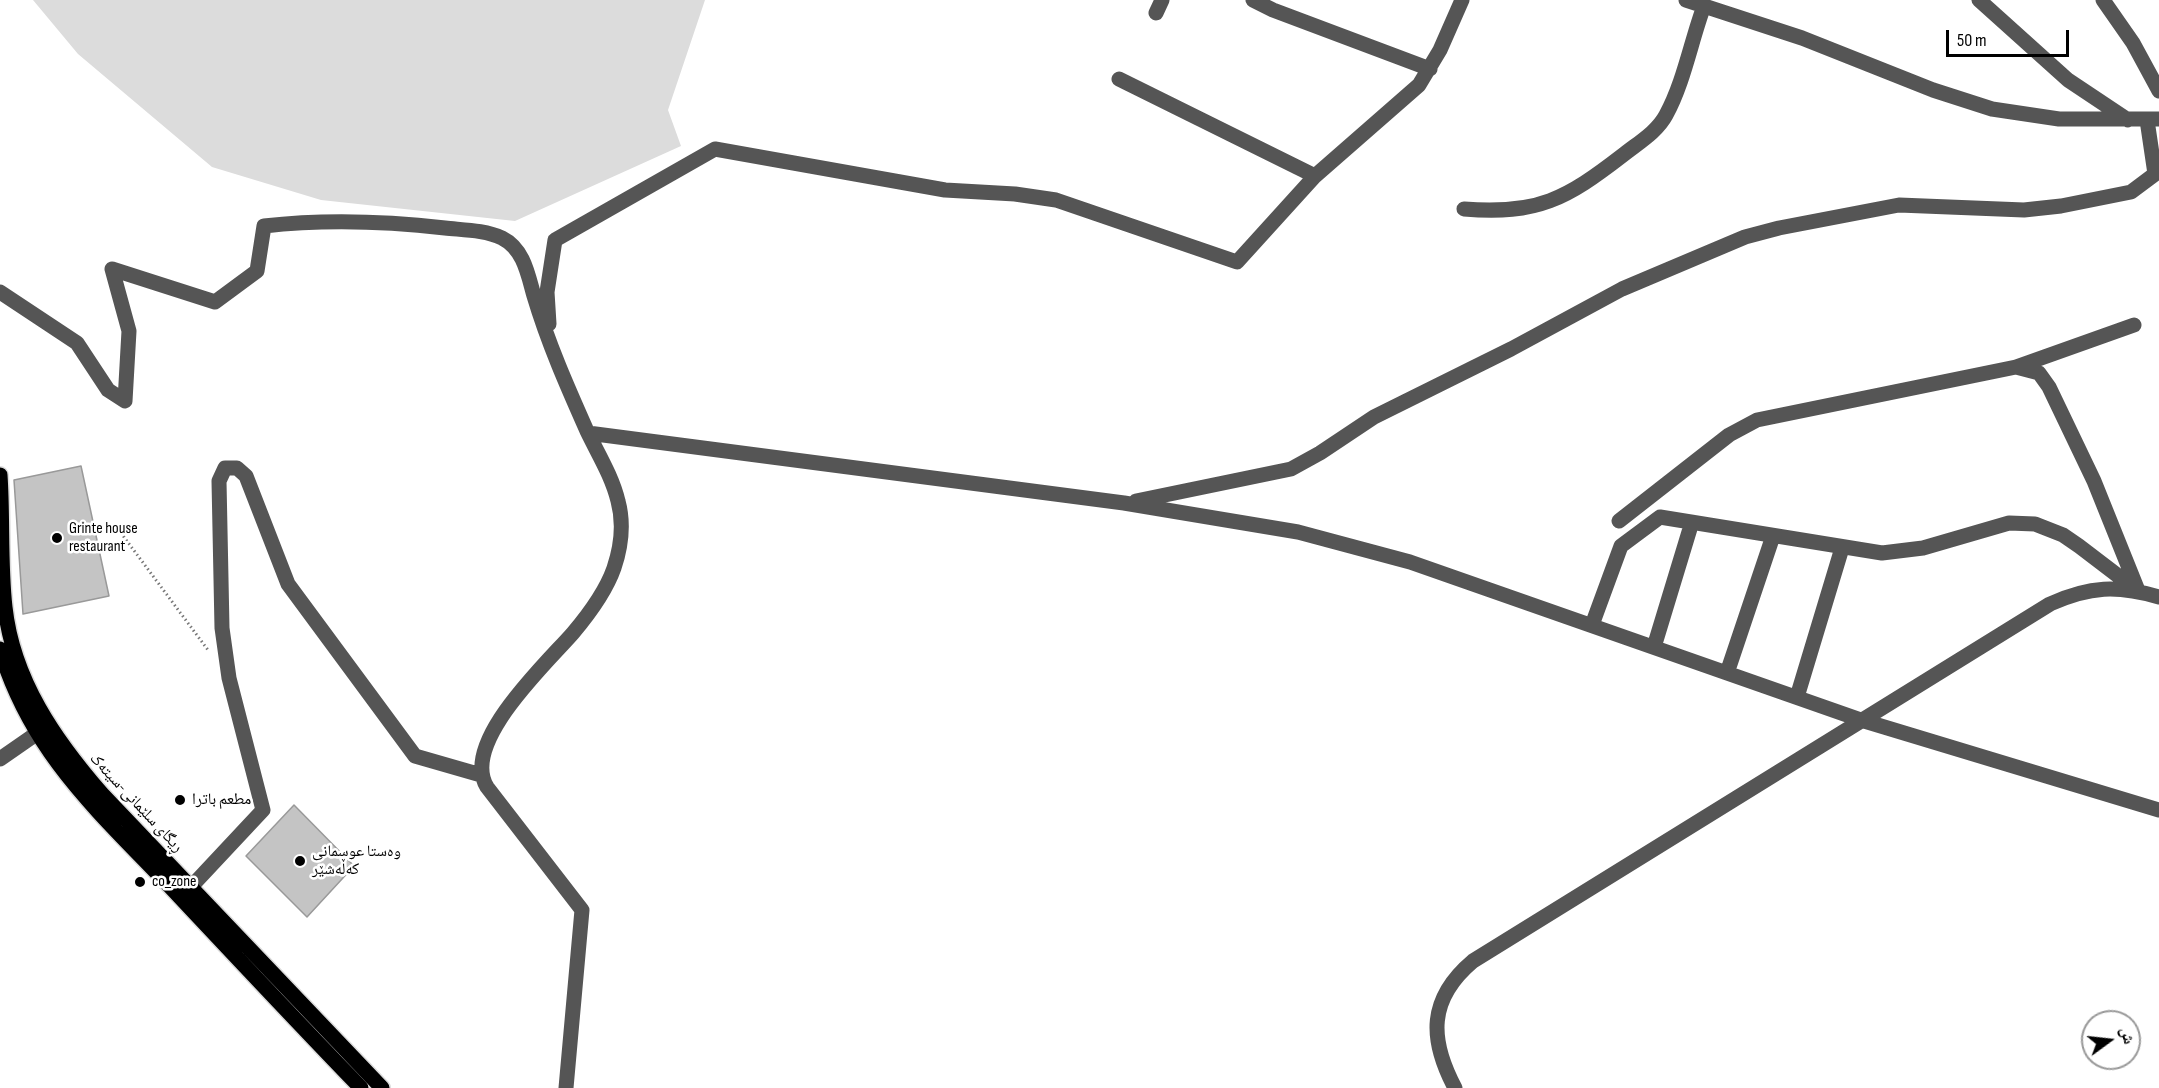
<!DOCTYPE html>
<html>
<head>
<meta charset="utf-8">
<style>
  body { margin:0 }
  #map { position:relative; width:2159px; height:1088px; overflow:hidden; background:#fff; font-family:"Sofia Sans Condensed","Noto Naskh Arabic",sans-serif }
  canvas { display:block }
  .north { position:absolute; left:2081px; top:1010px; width:60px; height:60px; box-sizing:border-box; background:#fff; border:2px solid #999; border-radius:50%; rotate:75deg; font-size:16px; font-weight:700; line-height:24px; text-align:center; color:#000 }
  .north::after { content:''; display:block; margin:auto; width:21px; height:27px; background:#000; clip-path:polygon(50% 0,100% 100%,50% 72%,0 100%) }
  .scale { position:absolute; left:1946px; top:30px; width:123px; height:27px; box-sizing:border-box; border:3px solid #000; border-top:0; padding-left:8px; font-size:18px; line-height:21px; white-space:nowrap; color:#000; -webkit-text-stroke:4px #fff; paint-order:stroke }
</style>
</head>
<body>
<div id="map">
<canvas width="2159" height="1088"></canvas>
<div class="north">ش</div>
<div class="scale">50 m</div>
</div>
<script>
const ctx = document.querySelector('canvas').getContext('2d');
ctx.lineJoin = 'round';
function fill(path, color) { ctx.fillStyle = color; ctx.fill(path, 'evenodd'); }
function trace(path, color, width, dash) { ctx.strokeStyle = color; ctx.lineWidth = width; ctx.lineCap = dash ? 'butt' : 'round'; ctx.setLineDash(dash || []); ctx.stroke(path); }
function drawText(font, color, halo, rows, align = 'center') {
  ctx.font = font + ' "Sofia Sans Condensed","Noto Naskh Arabic",sans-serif'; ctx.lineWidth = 5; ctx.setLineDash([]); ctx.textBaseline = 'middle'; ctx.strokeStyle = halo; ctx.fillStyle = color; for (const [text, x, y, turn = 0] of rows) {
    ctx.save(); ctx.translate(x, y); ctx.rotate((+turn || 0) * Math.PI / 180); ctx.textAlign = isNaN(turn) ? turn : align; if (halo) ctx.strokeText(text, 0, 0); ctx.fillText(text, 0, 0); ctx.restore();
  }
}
fill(new Path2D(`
  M33,0H705L668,110L681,146L515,221L321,200L212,167L78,54Z`), '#dcdcdc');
const building = new Path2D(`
  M81,466L109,596L23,614L14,480Z
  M294,805L354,866L307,917L246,856Z`);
fill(building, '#c4c4c4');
trace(building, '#999', 1.5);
const major = new Path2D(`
  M0,475C3,519 0,563 5,607C13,680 55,740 102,794L382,1088
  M0,649C33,758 104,816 179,896C240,961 300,1025 361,1088`);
trace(major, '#dbdbdb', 18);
trace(new Path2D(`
  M118,529L208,650`), '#777', 3, [1.5, 3]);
trace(new Path2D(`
  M1253,0L1273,10L1430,69
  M1686,0L1802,38L1933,90L1992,109L2059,119H2159
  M1979,0L2068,80L2128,120
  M2103,0L2133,43L2159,91
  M1156,13L1162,0
  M1119,79L1315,176
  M1464,209C1538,215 1566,199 1623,155C1638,143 1657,132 1666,115C1684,82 1691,41 1704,6
  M0,292L77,343L108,390L125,401L129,331L112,269L215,302L257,271L264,226C325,219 384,221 445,228C463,230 485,230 502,238C524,249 528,275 534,296C548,343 567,386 587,431C598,454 612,476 618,501C624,523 621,547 614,568C606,591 589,614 573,633C546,664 460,743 487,787L582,910L566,1088
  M549,324L547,292L555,240L715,149L945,190L1015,194L1056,200L1237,262L1315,176L1419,85L1440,50L1462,0
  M2016,367L2039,373L2049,387L2094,481L2137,588
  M588,433L1124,503L1298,532L1410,562L1861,720L2159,810
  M1136,501L1291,469L1320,453L1374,417L1511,349L1622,289L1745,237L1779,228L1899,205L2024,210L2061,206L2131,192L2155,174L2147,120
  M1619,521L1729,435L1757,420L2016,367L2134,325
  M1592,625L1621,546L1660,517L1882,553L1923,548L2009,523L2035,524L2063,535L2079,546L2138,591
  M1654,647L1692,522
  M1727,673L1773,536
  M1797,697L1842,548
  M0,759L36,734
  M190,888L263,810L229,678L222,628L219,481L225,468H237L246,476L288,584L415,756L481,775
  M1455,1088C1429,1039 1428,999 1473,961L2050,604C2090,586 2117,585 2159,597`), '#555', 15);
trace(major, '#000', 15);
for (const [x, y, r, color] of [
  [57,538,6,"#000"],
  [180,800,6,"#000"],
  [300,861,6,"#000"],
  [140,882,6,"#000"]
]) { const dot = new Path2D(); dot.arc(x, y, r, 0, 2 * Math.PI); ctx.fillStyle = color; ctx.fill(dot); trace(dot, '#fff', 2); }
drawText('16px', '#000', '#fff', [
  ["Grinte house",69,529],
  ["restaurant",69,547],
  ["مطعم باترا",192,800],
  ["وەستا عوسمانی",312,852],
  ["کەڵەشێر",312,870],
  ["co_zone",152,882]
], 'left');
drawText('16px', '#000', '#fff', [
  ["ڕیگای سلێمانی-سیتەک",136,803,47]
]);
</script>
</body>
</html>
